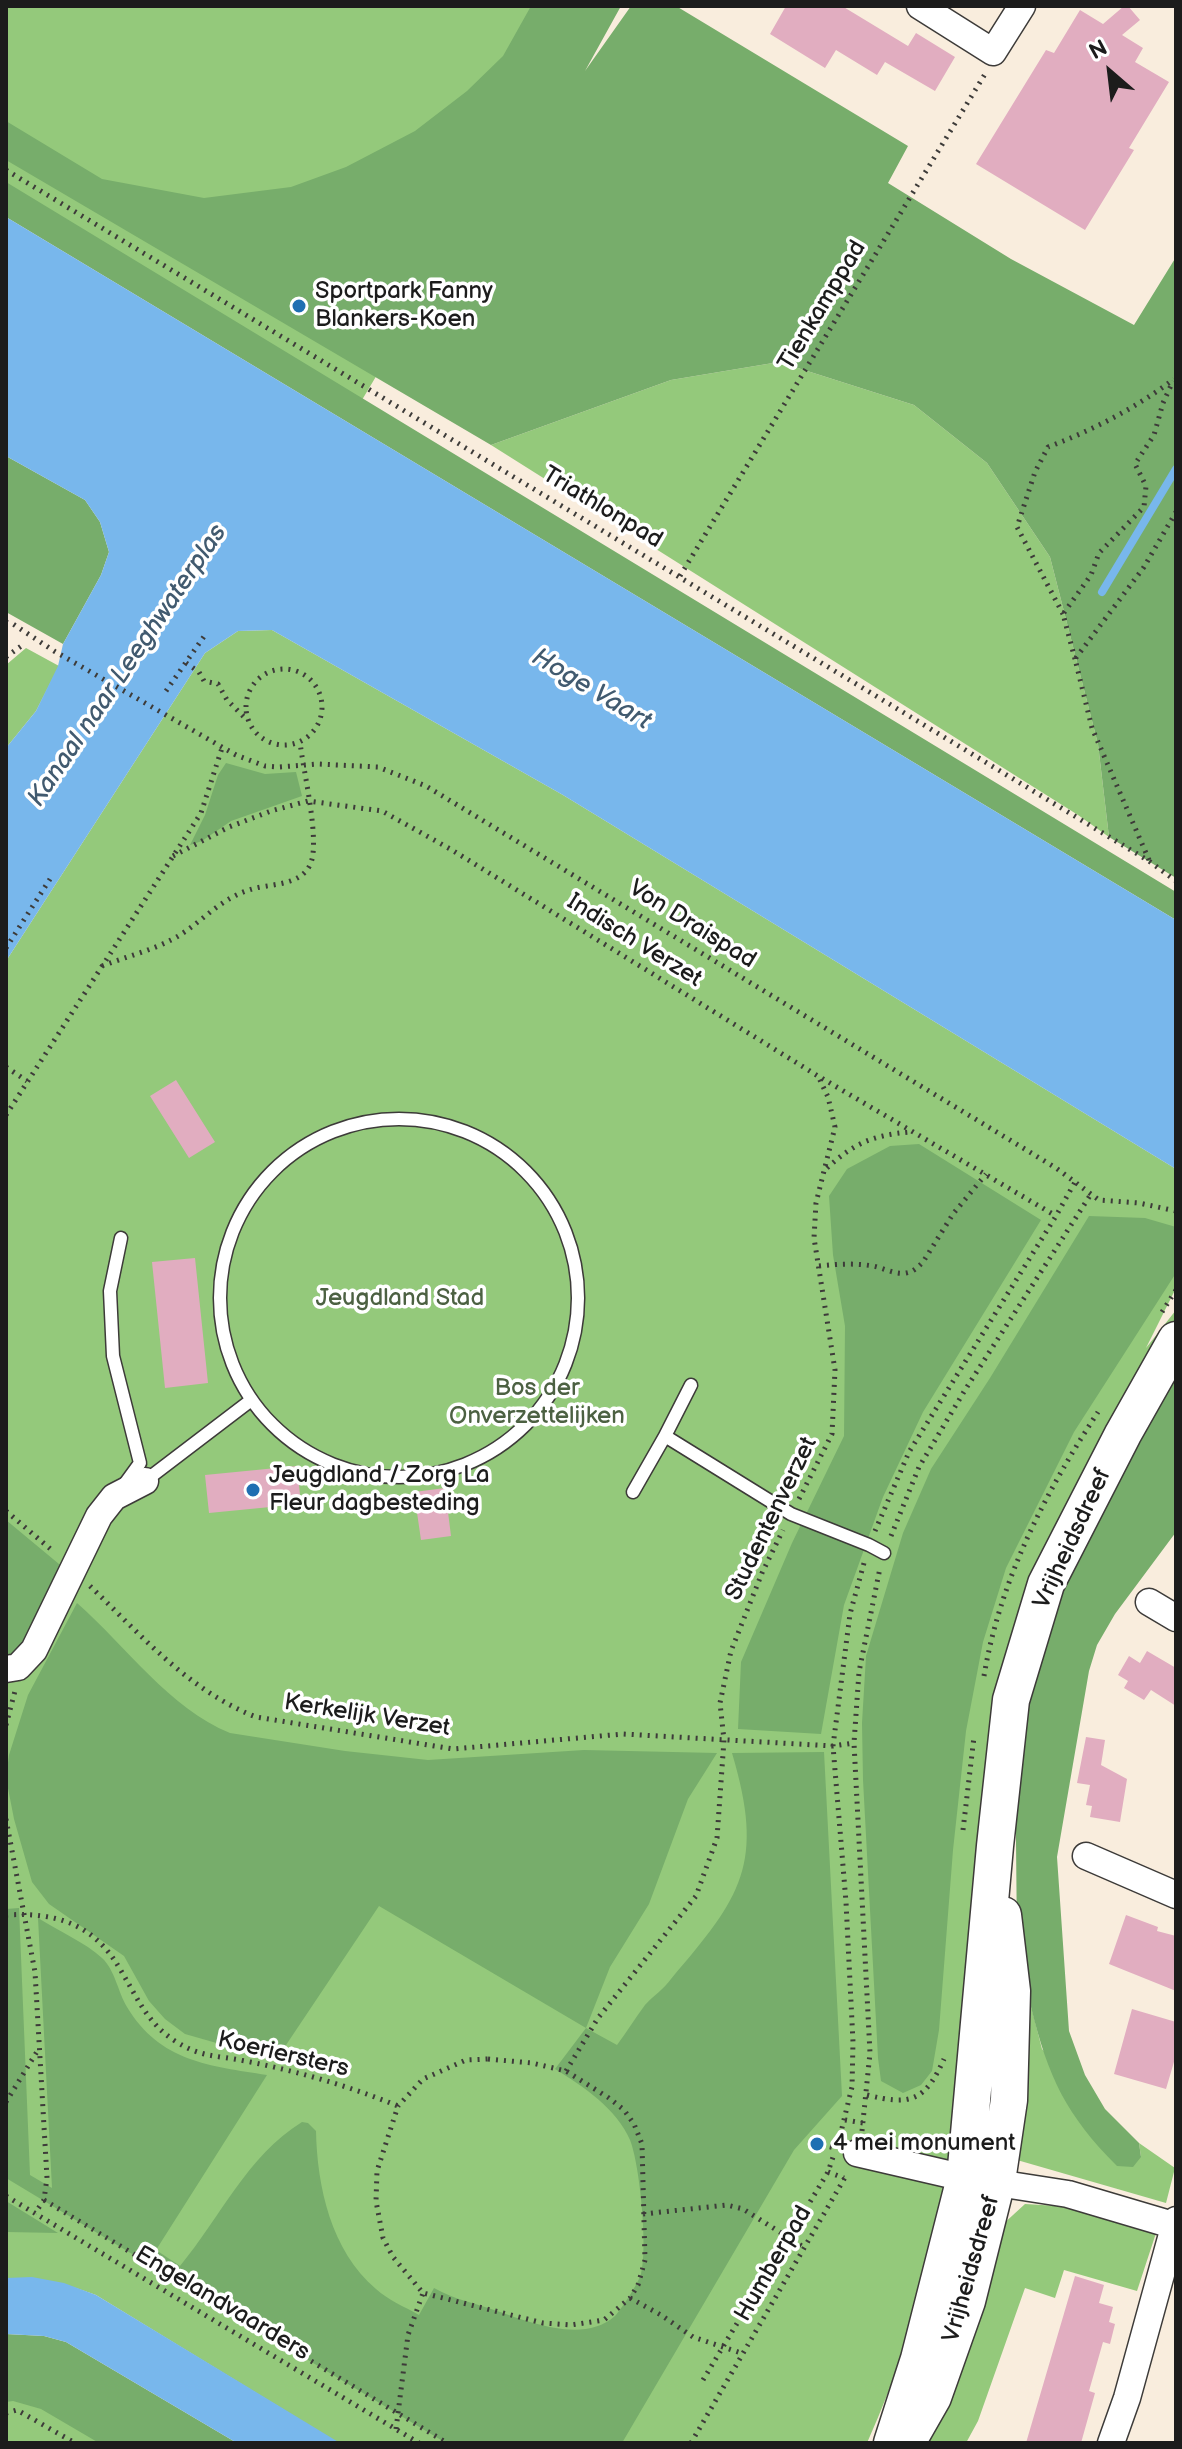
<!DOCTYPE html>
<html>
<head>
<meta charset="utf-8">
<style>
  body { margin:0 }
  #map { position:relative; width:1182px; height:2449px; overflow:hidden; background:#f9eddd; font-family:"Balsamiq Sans",sans-serif }
  canvas { display:block }
  .frame { position:absolute; inset:0; border:8px solid #1c1c1c; pointer-events:none }
  .north { position:absolute; left:1070px; top:32px; width:80px; height:80px; -webkit-text-stroke:6px #fff; paint-order:stroke; rotate:332deg; font-size:22px; font-weight:700; line-height:32px; text-align:center; color:#1c1c1c }
  .north::after { content:''; display:block; margin:auto; width:28px; height:36px; background:#1c1c1c; clip-path:polygon(50% 0,100% 100%,50% 72%,0 100%) }
</style>
</head>
<body>
<div id="map">
<canvas width="1182" height="2449"></canvas>
<div class="frame"></div>
<div class="north">N</div>
</div>
<script>
const ctx = document.querySelector('canvas').getContext('2d');
ctx.lineJoin = 'round';
function fill(path, color) { ctx.fillStyle = color; ctx.fill(path, 'evenodd'); }
function trace(path, color, width, dash) { ctx.strokeStyle = color; ctx.lineWidth = width; ctx.lineCap = dash ? 'butt' : 'round'; ctx.setLineDash(dash || []); ctx.stroke(path); }
function drawText(font, color, halo, rows, align = 'center') {
  ctx.font = font + ' "Balsamiq Sans",sans-serif'; ctx.lineWidth = 7; ctx.setLineDash([]); ctx.textBaseline = 'middle'; ctx.strokeStyle = halo; ctx.fillStyle = color; for (const [text, x, y, turn = 0] of rows) {
    ctx.save(); ctx.translate(x, y); ctx.rotate((+turn || 0) * Math.PI / 180); ctx.textAlign = isNaN(turn) ? turn : align; if (halo) ctx.strokeText(text, 0, 0); ctx.fillText(text, 0, 0); ctx.restore();
  }
}
fill(new Path2D(`
  M6,6H597L356,410L6,202Z
  M779,362L914,405L987,463L1050,557L1098,744L1109,837L1078,815L491,445L671,380Z
  M272,630L563,795L1176,1169V1288L1146,1348L1176,1310V1318L1055,1528L953,2127C948,2160 946,2193 939,2225C923,2301 898,2373 867,2443H338L96,2295C65,2283 39,2277 6,2278V961L205,653L238,631Z
  M26,648L59,666L36,711L6,748V665Z
  M1023,1951L1030,2002L1042,2049L1141,2157L1139,2143L1175,2168L1166,2203L1017,2160Z
  M1025,2204L1075,2207L1157,2230L1137,2291L1064,2270L1055,2298L1025,2288L978,2421L966,2443H916L1001,2226Z
  M6,2338L224,2443H6Z`), '#94c97b');
fill(new Path2D(`
  M531,6H621L585,71L631,6H676L908,146L888,183L1011,259L1134,325L1176,257V878L1109,837L1098,744L1050,557L987,463L914,405L779,362L671,380L491,445L6,160V121L102,179L204,198L291,187L346,167L415,131L467,91L503,56Z
  M6,182L1176,892V920L6,217Z
  M6,456L85,500L100,522L109,552L101,575L63,644L6,612Z
  M226,763L265,774L296,772L302,796L231,821L202,841L190,845L205,815L218,775Z
  M919,1144L1041,1220L923,1412L883,1497L844,1605L821,1734L738,1729L741,1662L792,1543L844,1436L845,1326L833,1255L829,1196L847,1169L890,1146Z
  M1089,1216L1145,1218L1176,1227V1273L1074,1432L1006,1568L983,1642L966,1731L953,1850L939,2030L932,2071L921,2085L903,2093L881,2081L878,2058L863,1780L862,1723L866,1656L903,1533L931,1469L990,1378Z
  M1176,1372V1532L1115,1614L1097,1645L1089,1671L1057,1857L1069,2031L1085,2075L1105,2109L1139,2143L1141,2157L1133,2167L1117,2166C1066,2115 1048,2077 1031,2007C1026,1985 1029,1961 1017,1942L1015,1742L1043,1624Z
  M6,1520L65,1569L19,1650L6,1658Z
  M77,1603C126,1646 169,1708 230,1733L345,1751L428,1760L584,1750L717,1753L688,1799L649,1904L610,1967L586,2028L617,2045C627,2032 635,2018 645,2005C653,1996 664,1989 671,1979C742,1896 765,1864 732,1753L824,1752L842,2096L794,2150L622,2443H446L6,2178V1909L19,1908L30,2175L52,2188L38,1918C57,1930 86,1943 102,1958C115,1970 118,1992 127,2007C160,2062 210,2066 267,2075L156,2250L180,2266C220,2218 247,2156 302,2122L308,2123L316,2131C317,2186 331,2251 376,2289C388,2300 405,2307 419,2315L434,2288C455,2300 475,2303 497,2311C529,2322 584,2344 615,2316C621,2310 639,2282 641,2274C648,2249 640,2165 630,2140C617,2109 583,2086 555,2069L586,2028L379,1906L276,2060L185,2034L165,2019L149,2001L124,1956L49,1904L32,1882L14,1819L6,1778L9,1755L28,1695Z
  M6,2201L58,2233L6,2232Z
  M6,2334L44,2336L66,2342L237,2443H99L41,2409L13,2401L6,2402Z`), '#77ad6b');
fill(new Path2D(`
  M6,217L1176,920V1169L563,795L272,630L238,631L205,653L6,961V748L36,711L58,666L63,644L101,575L109,552L100,522L85,500L6,456Z
  M32,2277L64,2283L96,2295L340,2443H237L66,2342L44,2336L6,2334V2278Z`), '#78b7ec');
trace(new Path2D(`
  M1102,592L1176,469`), '#78b7ec', 8);
fill(new Path2D(`
  M786,6H842L908,46L916,33L955,57L935,91L885,62L877,75L836,50L825,68L770,34Z
  M1124,6H1128L1140,20L1122,35L1143,48L1135,62L1169,82L1129,148L1134,150L1085,230L976,164L1046,50L1054,53L1080,10L1103,24Z
  M176,1080L215,1142L189,1158L150,1096Z
  M195,1258L208,1383L165,1388L152,1262Z
  M297,1466L301,1504L209,1513L205,1475Z
  M445,1488L451,1536L421,1540L414,1492Z
  M1147,1651L1176,1668V1706L1151,1690L1144,1700L1124,1688L1128,1681L1118,1675L1129,1656L1140,1663Z
  M1086,1737L1105,1740L1101,1765L1127,1779L1120,1822L1090,1817L1092,1806L1086,1805L1090,1785L1077,1783Z
  M1126,1915L1158,1927L1157,1931L1176,1936V1991L1109,1964Z
  M1132,2009L1176,2022V2055L1166,2089L1114,2074Z
  M1075,2276L1104,2285L1099,2303L1113,2307L1109,2322L1115,2324L1110,2344L1103,2342L1089,2391L1095,2393L1081,2443H1026Z`), '#e1adc0');
const lane = new Path2D(`
  M220 1298a179 179 0 1 1 358 0a179 179 0 1 1-358 0Z
  M121,1238L110,1291L113,1356L140,1463L124,1485
  M665,1436L691,1385
  M145,1481L250,1401
  M633,1492L665,1436L791,1514L869,1545L884,1553`);
const street = new Path2D(`
  M920,6L993,52L1022,6
  M1149,1602L1176,1618
  M6,1669L18,1667L34,1650L99,1516L114,1497L145,1481
  M1086,1856L1176,1895
  M857,2153L965,2178L1068,2194L1176,2226
  M1111,2443L1127,2398L1176,2220`);
const secondary = new Path2D(`
  M913,2432L933,2397L967,2301L997,2181L1009,2100L1012,1991L1003,1915
  M892,2443L919,2359L965,2178L995,1846L1011,1700L1046,1584L1123,1434L1176,1340`);
trace(lane, '#3d3b39', 15);
trace(street, '#3d3b39', 29);
trace(secondary, '#3d3b39', 39);
trace(new Path2D(`
  M6,170L1149,861L1176,881
  M680,576L985,74
  M1063,614L1017,527L1035,472L1048,447C1093,430 1136,408 1174,379
  M6,622L13,624L54,651L236,755L265,766L279,767L318,764L378,767L426,786L1056,1168L1099,1200L1139,1203L1176,1211
  M6,657L24,644
  M1075,659L1063,614L1091,575L1099,553L1144,507L1146,486L1135,464L1154,435L1163,403L1173,381
  M186,663L199,672L204,681L218,684L227,700L246,719
  M246 707a38 38 0 1 1 76 0a38 38 0 1 1-76 0Z
  M166,691L205,635
  M173,856L229,827L271,811L308,801L382,811L452,850L818,1076L1056,1216
  M1149,860L1092,728L1075,659L1144,567L1176,512
  M6,948L50,879
  M102,966C125,957 150,951 171,940C199,926 217,900 249,890C269,883 299,887 310,865C321,843 303,770 300,742
  M6,1067L27,1081
  M6,1115L201,813L222,748
  M827,1168C854,1143 874,1135 910,1132
  M819,1266C837,1264 855,1263 873,1266C884,1268 895,1275 906,1273C913,1272 918,1267 923,1262L953,1214L986,1174
  M1162,1312L1176,1290
  M799,1499L832,1434L835,1370L814,1238L816,1203L835,1127L828,1097L818,1076
  M6,1511L54,1552
  M875,1531L909,1452L1056,1216L1075,1182
  M891,1536L919,1467L965,1390L1091,1194
  M90,1586C141,1635 189,1691 256,1717L453,1749L623,1734L833,1746L854,1743
  M984,1676C1000,1580 1045,1493 1098,1412
  M6,1725L15,1691
  M6,1819L35,1972L47,2178L44,2200L35,2213
  M963,1830L974,1737
  M6,1915C56,1912 94,1924 120,1969C137,1997 147,2023 175,2041C202,2058 216,2055 245,2061C297,2071 349,2086 398,2106
  M488,2059L532,2063L566,2071L609,2098L624,2110L634,2124L642,2144L645,2260L638,2285L630,2298L604,2320L571,2325L543,2323L423,2293L393,2257L383,2238L376,2201L377,2171L398,2106L423,2079L466,2060Z
  M566,2071L598,2018L696,1896L717,1838L724,1740L720,1703L731,1651L762,1573L783,1530
  M867,2095C911,2106 925,2101 944,2059
  M6,2102L38,2050
  M845,2120L863,2123
  M862,2131L870,2053L854,1743L859,1672L880,1568
  M840,2136L852,2087L853,2042L846,1902L833,1746L850,1614L864,1563
  M822,2145L835,2148
  M828,2172L844,2178
  M6,2196L419,2443
  M44,2200L447,2443
  M643,2214L727,2205L743,2209L805,2248
  M630,2298L661,2315L693,2337L744,2354
  M703,2380L828,2172L833,2157
  M6,2413L17,2410L75,2443
  M396,2429L408,2335L423,2293
  M691,2443L847,2174`), '#3d3b39', 5, [2, 6]);
trace(lane, '#fff', 12);
trace(street, '#fff', 26);
trace(secondary, '#fff', 36);
for (const [x, y, r, color] of [
  [299,306,8,"#1f6fb2"],
  [253,1490,8,"#1f6fb2"],
  [817,2144,8,"#1f6fb2"]
]) { const dot = new Path2D(); dot.arc(x, y, r, 0, 2 * Math.PI); ctx.fillStyle = color; ctx.fill(dot); trace(dot, '#fff', 3); }
drawText('24px', '#1c1c1c', '#fff', [
  ["Sportpark Fanny",315,292],
  ["Blankers-Koen",315,320],
  ["Jeugdland / Zorg La",269,1476],
  ["Fleur dagbesteding",269,1504],
  ["4 mei monument",833,2144]
], 'left');
drawText('24px', '#1c1c1c', '#fff', [
  ["Tienkamppad",823,306,-59],
  ["Triathlonpad",602,508,31],
  ["Von Draispad",692,925,32],
  ["Indisch Verzet",634,941,32],
  ["Studentenverzet",772,1519,-64],
  ["Vrijheidsdreef",1073,1539,-65],
  ["Kerkelijk Verzet",367,1716,9],
  ["Koeriersters",283,2055,13],
  ["Humberpad",774,2264,-60],
  ["Vrijheidsdreef",972,2269,-74],
  ["Engelandvaarders",222,2304,31]
]);
drawText('24px', '#4c6142', '#fff', [
  ["Jeugdland Stad",400,1299],
  ["Bos der",537,1389],
  ["Onverzettelijken",537,1417]
]);
drawText('italic 26px', '#415a6f', '#fff', [
  ["Kanaal naar Leeghwaterplas",128,666,-56],
  ["Hoge Vaart",591,690,31]
]);
</script>
</body>
</html>
